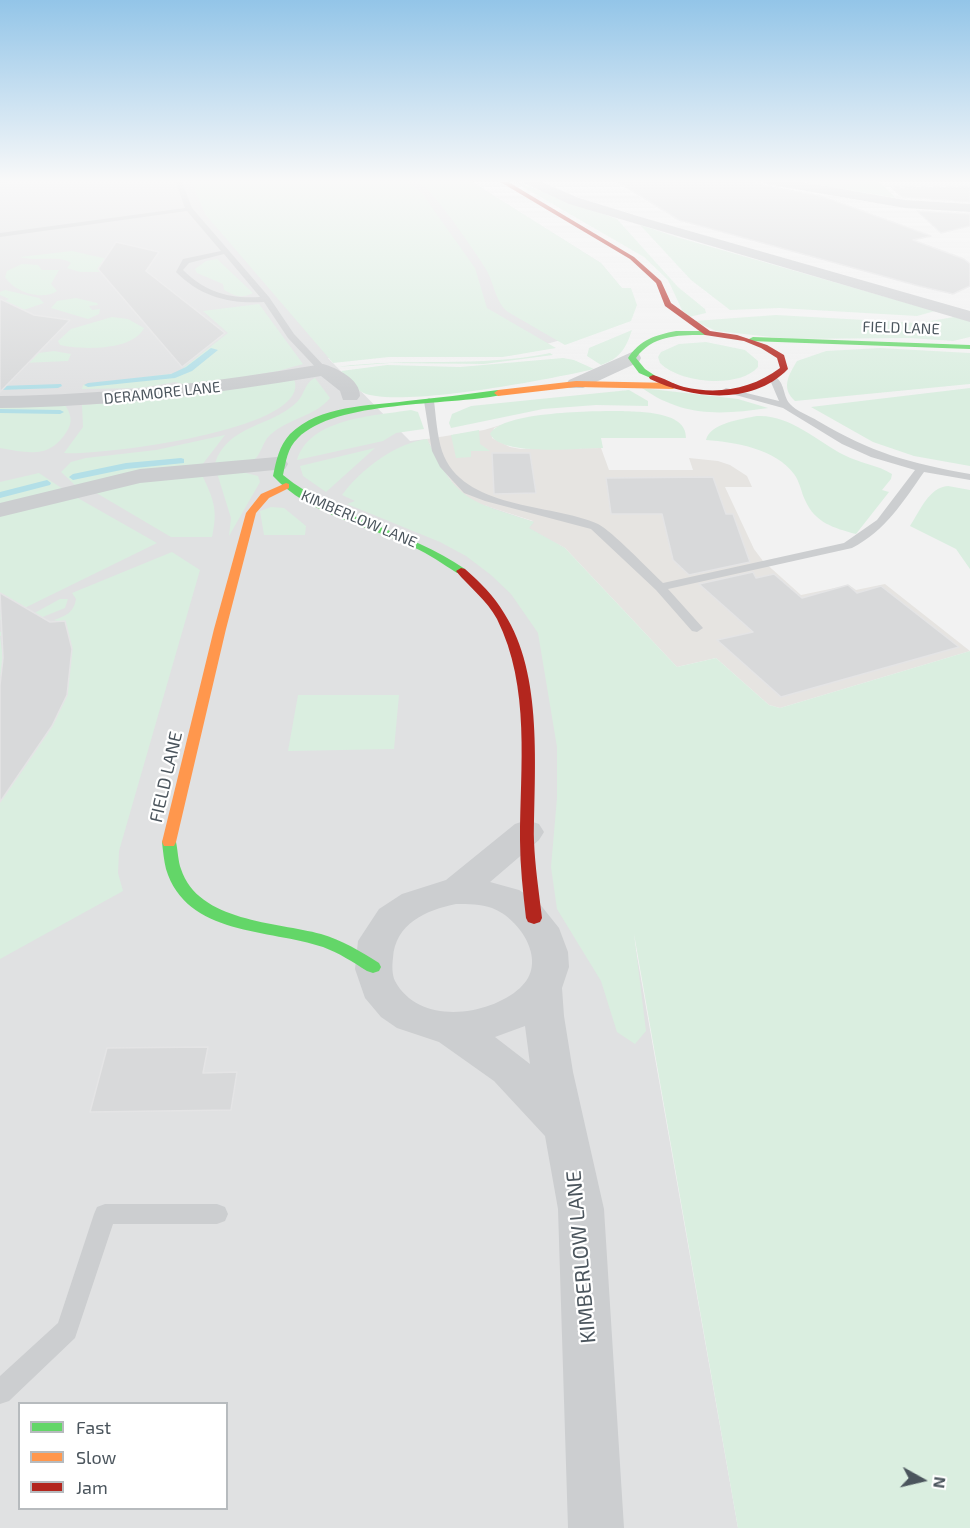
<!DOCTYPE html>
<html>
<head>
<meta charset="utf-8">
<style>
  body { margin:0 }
  #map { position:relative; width:970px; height:1528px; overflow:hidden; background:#f2f2f2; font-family:"Exo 2",sans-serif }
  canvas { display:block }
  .legend { position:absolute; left:18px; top:1402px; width:210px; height:108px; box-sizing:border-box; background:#fff; border:2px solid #b7bbbe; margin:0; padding:8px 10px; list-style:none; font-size:18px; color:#4b555d }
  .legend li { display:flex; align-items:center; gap:12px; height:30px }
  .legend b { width:30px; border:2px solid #b7bbbe }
  .north { position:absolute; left:892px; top:1450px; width:60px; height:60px; -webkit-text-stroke:4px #fff; paint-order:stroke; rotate:98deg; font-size:16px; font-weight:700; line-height:24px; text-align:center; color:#4b555d }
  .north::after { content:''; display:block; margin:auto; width:21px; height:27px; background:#4b555d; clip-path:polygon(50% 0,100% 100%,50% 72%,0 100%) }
</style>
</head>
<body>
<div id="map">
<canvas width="970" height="1528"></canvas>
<ul class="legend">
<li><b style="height:8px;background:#63d668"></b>Fast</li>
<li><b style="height:8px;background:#ff974d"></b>Slow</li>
<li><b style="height:8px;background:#b3261e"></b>Jam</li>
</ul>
<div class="north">N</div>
</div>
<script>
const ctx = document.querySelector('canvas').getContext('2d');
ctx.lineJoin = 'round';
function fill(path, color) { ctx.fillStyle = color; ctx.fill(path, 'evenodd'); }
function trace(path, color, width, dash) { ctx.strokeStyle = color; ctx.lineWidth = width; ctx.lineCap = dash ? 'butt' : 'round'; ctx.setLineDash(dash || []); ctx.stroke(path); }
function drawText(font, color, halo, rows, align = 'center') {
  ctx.font = font + ' "Exo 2",sans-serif'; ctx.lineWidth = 4.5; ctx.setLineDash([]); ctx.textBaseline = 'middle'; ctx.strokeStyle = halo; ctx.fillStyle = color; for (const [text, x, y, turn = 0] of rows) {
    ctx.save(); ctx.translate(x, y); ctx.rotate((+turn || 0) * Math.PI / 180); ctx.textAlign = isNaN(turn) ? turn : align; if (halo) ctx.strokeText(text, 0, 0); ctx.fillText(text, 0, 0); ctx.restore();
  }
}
fill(new Path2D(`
  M511,422L494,428L492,438L510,447L521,449L601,448L609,470H693L689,458L718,461L730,465L747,476L752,487H725L754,549L763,561L801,595L849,585L856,590L885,584L970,651L780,708L769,705L716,658L677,667L565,548L528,528L533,521L471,501L456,490L427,439L484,430Z`), '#e6e4e1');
fill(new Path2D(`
  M0,180H469L601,263L625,292L572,337L532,348L328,358L410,441L427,439L456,490L472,501L534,522L529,528L565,548L738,1528H0ZM20,1404H226V1508H20Z`), '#e0e1e2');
fill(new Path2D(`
  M191,180H404L421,192L475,268L487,308L556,348L503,357H389L333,363L205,214Z
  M413,180H469L601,263L622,288H631L637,305L631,321L565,345L508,312C496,303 494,284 487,271C480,258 435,194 425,187C422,184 417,182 413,180Z
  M511,180L617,219L678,287L705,309L706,313L689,317L682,310L668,280L644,257Z
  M792,180H877L896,198Z
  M640,225L680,238L935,311L917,316L779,308L730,310L691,280Z
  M72,251L112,260L102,272H80L67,268L71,263C60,255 36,262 20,257Z
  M217,259L253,293C241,299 235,296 224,290L223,284L197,273L195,269L206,261Z
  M22,264L38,265L42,270H59L51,284L57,291C42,301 14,292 5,277L7,271Z
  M5,290L39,298L44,303L9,315L0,303L9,299L0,295V292Z
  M76,298L97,303L98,305L89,306L92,310L100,309L99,314L88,319L51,308L57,301Z
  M259,304L303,364L278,371L191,386L175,382L141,388L82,389L83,385L177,373L228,333L203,311Z
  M776,315L918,323L954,317L970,321V337L953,341L910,338L790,339L716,331L694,321Z
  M112,317L128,319L144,328C133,351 81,350 60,345L58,341L71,329Z
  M632,330C626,348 620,359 601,365L587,356L589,348Z
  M706,342L745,350L758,361V367C739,389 679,383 660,363L658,357L661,352L679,344Z
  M880,348L970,353V384L795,401C781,388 788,376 797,361L826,351Z
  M54,351L71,354L68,361L0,364V358Z
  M550,353L553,355L484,364L390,363L337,367C408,357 480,368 550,353Z
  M563,358L574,360L594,369C557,378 388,411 360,391C353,387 347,377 341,371L387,365L460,367Z
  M315,378L330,398C316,416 287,419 270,435C262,442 261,457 252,461C242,466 226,463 215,463C228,425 270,427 296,403C305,395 304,383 315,378Z
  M294,379C315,430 97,456 64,453L83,427L82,405L170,399Z
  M642,388L738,399L768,408C720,415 683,417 642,388Z
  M970,388V466L914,456L873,442L811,407Z
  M629,390L648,401V406L596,405L543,409L451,428L449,423L452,414L471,406Z
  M0,405H65C71,414 73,422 67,431C50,459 29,453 0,448Z
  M411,410L418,412L424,429L396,433L383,441L297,460C310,418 373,416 411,410Z
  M621,411C640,412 687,411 686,438H601L603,448C579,448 502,457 490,434C502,411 597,411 621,411Z
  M757,416C789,414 817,441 844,455C859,463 878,465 892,474L891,479L882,490L889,492L856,534C834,528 815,523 805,500C801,492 800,482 794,474C776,449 735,442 706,440C710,423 742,419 757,416Z
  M479,430L480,444L490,451H471V457L456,458L451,435Z
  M225,435L202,465L76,486L61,472L71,462L86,458L156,450Z
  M427,439C457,503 471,501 534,522L529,528L565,548L677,667L716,658L769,705L780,708L970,651V1528H738L634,934L646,1031L635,1044L617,1032L601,981L557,909L551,867L557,798V747L538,633L511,594L491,575L466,556L440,542L347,504L355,501L342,495C361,469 396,443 427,439Z
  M375,448L326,492L303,476L300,466Z
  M242,472L258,476L260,482L229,536L231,518L217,473Z
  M39,473L63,489L0,506V482Z
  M202,475C214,500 218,510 212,537H171L93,491L127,483Z
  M948,486L970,490V569L956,549L910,526C920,511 929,487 948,486Z
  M76,497L157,543L0,620V610L10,605V598L0,593V514Z
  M271,507L284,508L306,526L305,535H264L260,511Z
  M172,552L200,570L119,851L118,873L123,891L0,959V785L18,777L52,726L67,695L72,649L63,623L54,620C66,616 74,612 76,599L72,593Z
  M60,599H68L65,608L40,618L35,628L0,636L3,658L0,679V632Z
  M298,695H399L394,749L288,751Z`), '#daeee0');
fill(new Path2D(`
  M211,348L218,350L192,371L175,378L88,387L84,385L88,383L171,374L186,367Z
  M61,384L62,386L58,388L0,390V386Z
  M0,409L60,410L64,412L60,414L0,413Z
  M181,458L184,459V463L126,469L73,480L69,477L73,474L126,463Z
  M47,480L51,483L50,485L0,498V492Z`), '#b3dfe7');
const building = new Path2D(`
  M615,180H751L766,186L821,196L931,236L913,240L964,259L970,264V286L953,294L919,286L679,220Z
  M970,187V202L902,197L892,188Z
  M917,211L970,214V226L941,233Z
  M116,242L159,252L146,271L225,333L182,367L98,269Z
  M0,299L34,315L70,320L0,392Z
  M492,453H530L536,493L494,494Z
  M713,477L726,514H733L750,562L689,575L673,560L662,514H611L606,478Z
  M753,572L756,578L774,574L802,598L848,585L857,593L881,586L959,647L781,697L717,640L753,632L699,584Z
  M0,593L50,622L65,621L72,649L67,695L52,726L0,802V685L3,658Z
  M208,1047L203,1073L237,1072L231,1110L90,1112L107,1048Z`);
fill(building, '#d8d9da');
trace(building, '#e4e4e5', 1.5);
fill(new Path2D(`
  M0,180H20L0,183Z
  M175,180H181L192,208L269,297L294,334L326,368V372H320L288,338L264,302C229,304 201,297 176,272L183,259L221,251L187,211L0,237V233L185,208ZM224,254L260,297C229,299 205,292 183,270L189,263Z
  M775,377C785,382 783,397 790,404C796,411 810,416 818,421C872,453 909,463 970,474V480L924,472C903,502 885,531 852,548L668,589L703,628L697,632L692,631L656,590L591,529L485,501L464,493L440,467L432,451L424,401L429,398L434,401C436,417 437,435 442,451C462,510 551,503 598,524C612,531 649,570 663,583L844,543L877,520L915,470L871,457L842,444L783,408L721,391L726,388L779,401L770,380Z
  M105,1204H217L225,1207L228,1214L225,1221L217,1224H113L75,1338L9,1401L0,1404V1376L58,1323L94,1214L97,1207Z`), '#ccced0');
fill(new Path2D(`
  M518,180H536L579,198L644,218L970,311V322L569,204Z
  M760,180H791L905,200L970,204V212L905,208L766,184Z
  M632,352L639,354L641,358L639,362L583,388H569L566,384L569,380Z
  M323,364C337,368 360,379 360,396L357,400H343L340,391L321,376C214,394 108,407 0,408V396C109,395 216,382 323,364Z
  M277,457L285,459L288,464L285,469L140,483L0,517V503L140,469Z
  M527,820L539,824L544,832L539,840L490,882L519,890L539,903L559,928L568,952L569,967L562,988L564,1016L573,1072L604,1209L624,1528H568L558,1209L545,1136L494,1081L439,1042L397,1028L381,1017L365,998L355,969L358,941L379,909L402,894L446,880L515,824ZM456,904C468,904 481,904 492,908C521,919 549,963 520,988C489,1016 419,1026 395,981C392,975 392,965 393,958C395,924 426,910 456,904ZM525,1026L530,1064L495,1037Z`), '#ccced0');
fill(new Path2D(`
  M676,331H708L712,333L708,335C681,335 653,334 636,358L645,369L657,377L653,379L639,373L628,358C640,340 655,335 676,331Z
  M753,337L970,345V349L750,341L749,339Z
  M498,390L501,391V395C447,406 336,400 298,438C287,448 286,462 283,475C337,519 408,530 465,569V573H457C443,564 429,554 413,547C367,525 309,515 273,476C276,461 279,446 290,434C320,405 368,406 407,401C437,398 468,394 498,390Z
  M169,837L174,838L176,842C178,851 178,861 181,869C198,922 277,922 321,934C342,940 360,951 379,963L381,967L379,971L373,973L367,971C353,962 339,953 323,947C270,929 186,936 166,869C164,861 163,851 162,842L164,838Z`), '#63d668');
fill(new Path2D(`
  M576,381L673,383L677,386L673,389L576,387L498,396L494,393L498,390Z
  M286,483L289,484V488L269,498L256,513L226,629L176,842L174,846H164L162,842L214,629L246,513L261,494Z`), '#ff974d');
fill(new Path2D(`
  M497,180H505L634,257L661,281L671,303L710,331L737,335L767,345L784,355L788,369C752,406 692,399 650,379L649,377L653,375C664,378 673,384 684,387C718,395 752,389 780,368L777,358L761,348L744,341L705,335L665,306L656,283L630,259Z
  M461,568L465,569C480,582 494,596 504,613C544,675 534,770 534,841C535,867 539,892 542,918L540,922L534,924L528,922L526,918C523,892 520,866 520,840C520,768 531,687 497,619C487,600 469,587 456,571Z`), '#b3261e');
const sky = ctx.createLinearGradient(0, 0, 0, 394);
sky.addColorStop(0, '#93c5e8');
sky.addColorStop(0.46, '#f9f9f9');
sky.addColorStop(1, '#f9f9f900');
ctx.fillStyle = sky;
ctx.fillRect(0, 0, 970, 394);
drawText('15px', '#4b555d', '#fff', [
  ["FIELD LANE",901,328,2],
  ["DERAMORE LANE",162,393,-6],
  ["KIMBERLOW LANE",359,519,23]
]);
drawText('18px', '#4b555d', '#fff', [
  ["FIELD LANE",166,777,-77]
]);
drawText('21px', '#4b555d', '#fff', [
  ["KIMBERLOW LANE",581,1257,-95]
]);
</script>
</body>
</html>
